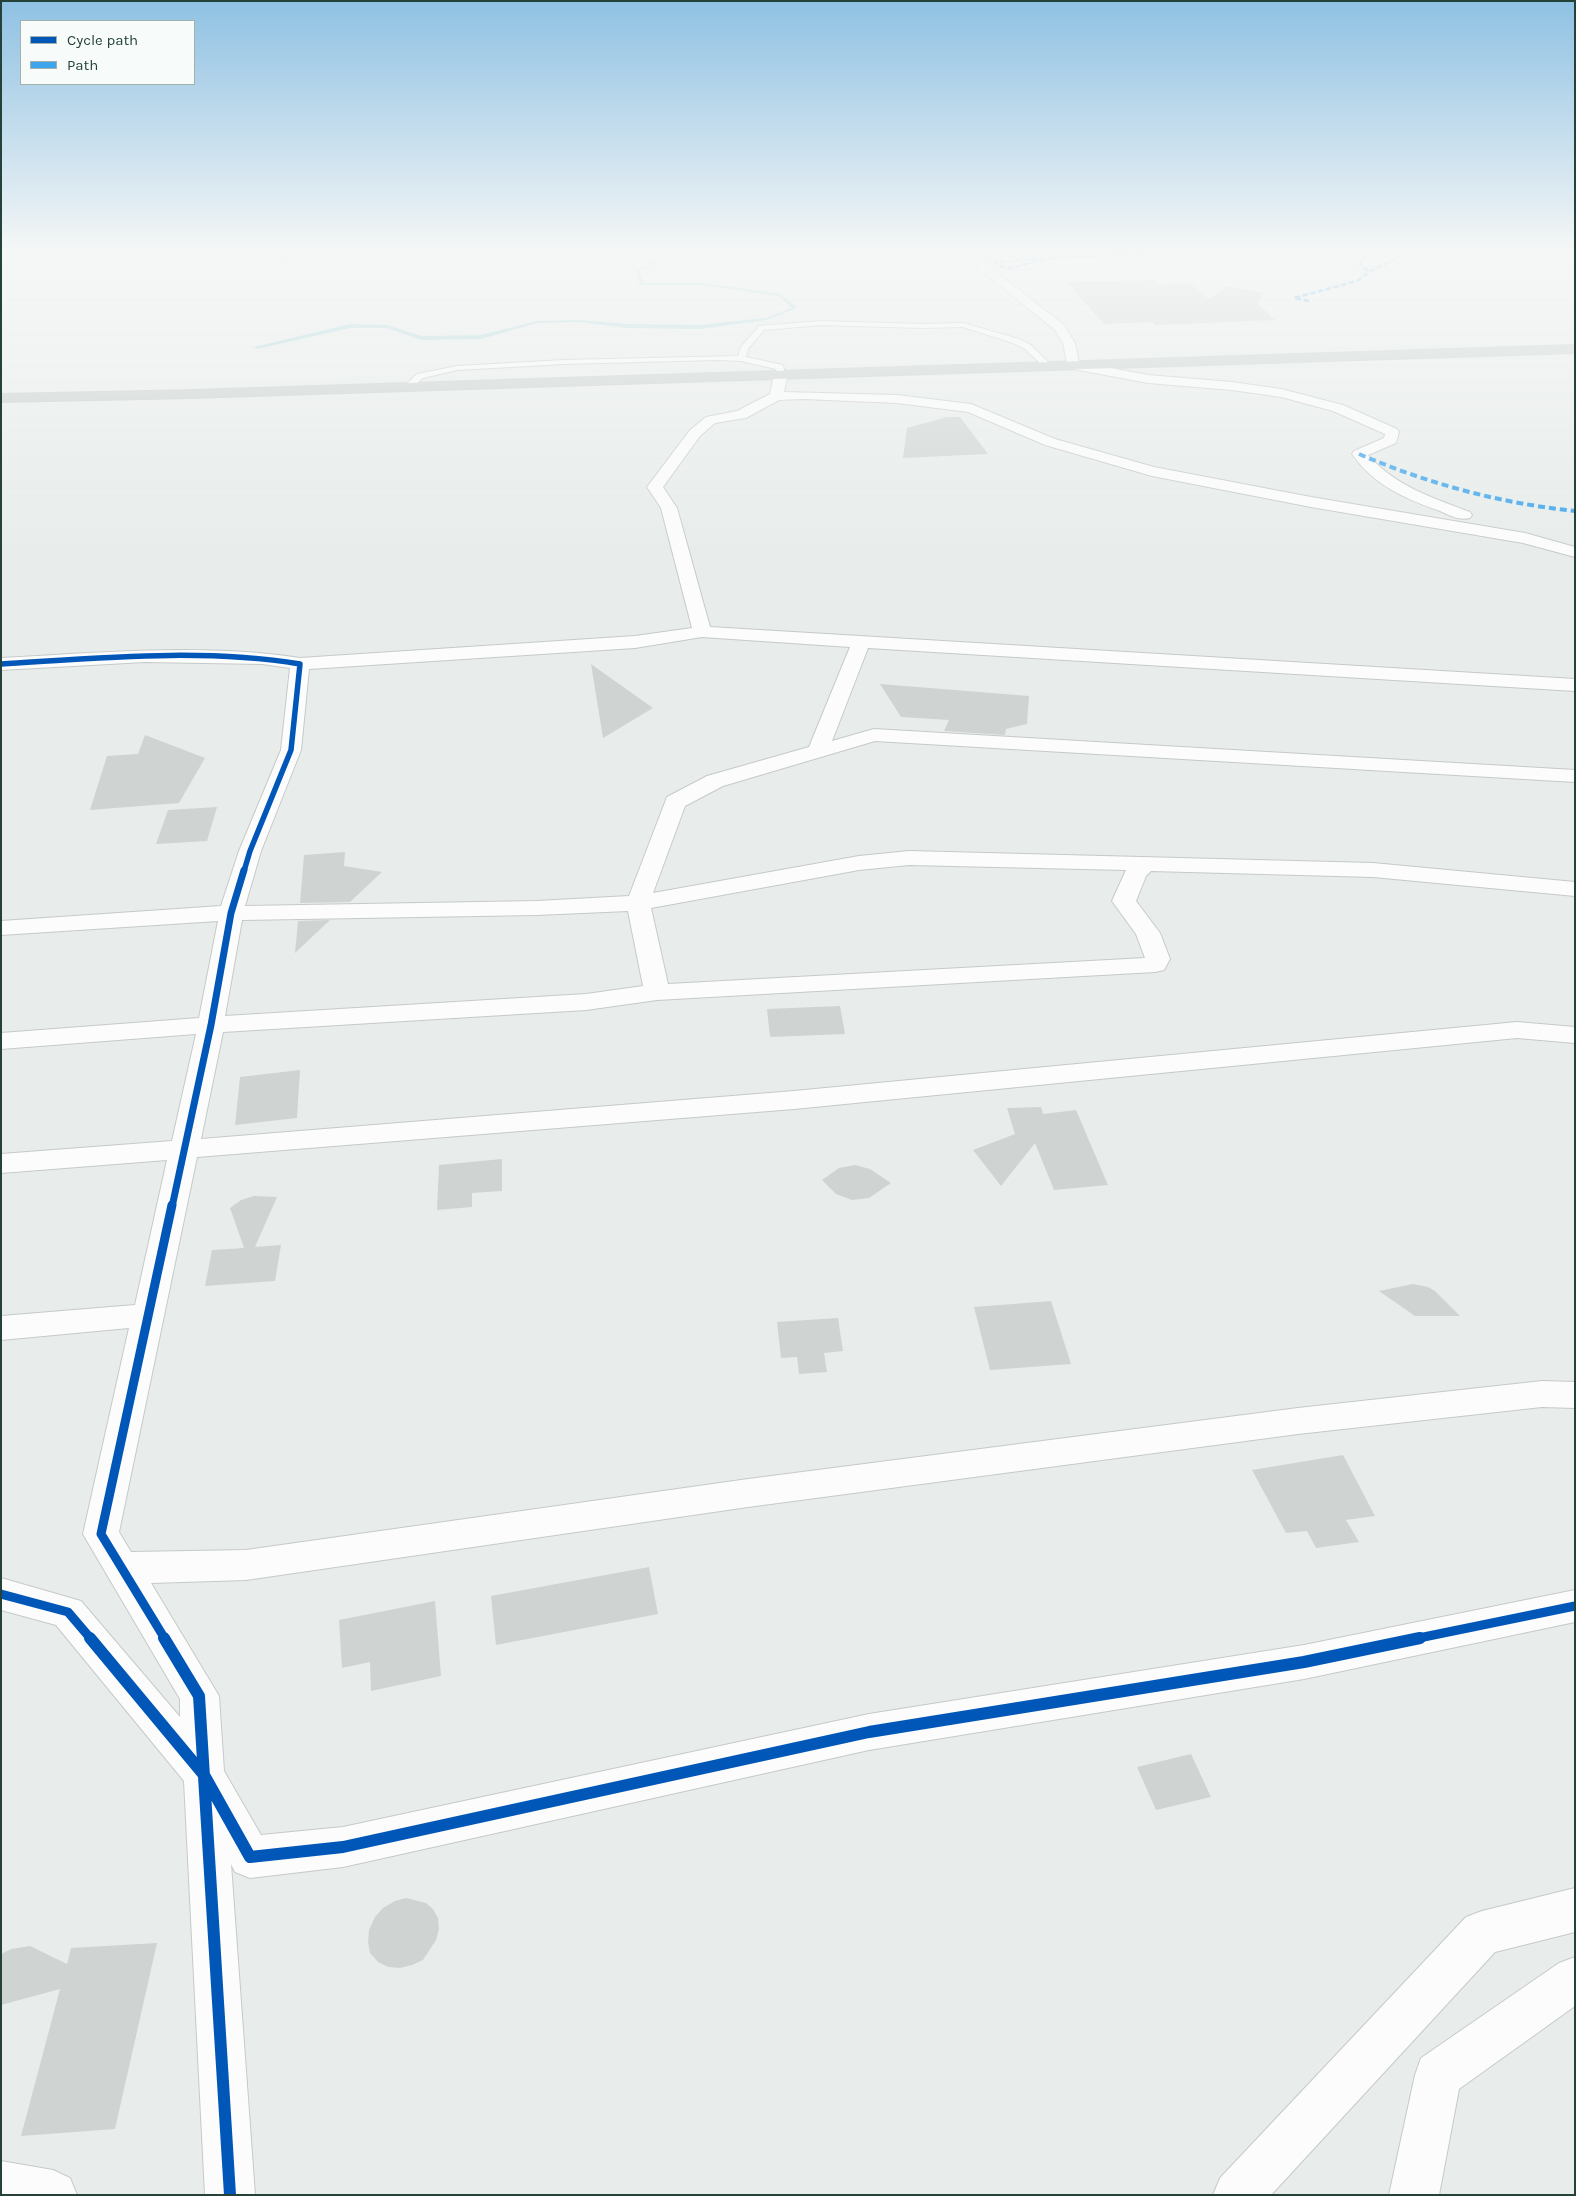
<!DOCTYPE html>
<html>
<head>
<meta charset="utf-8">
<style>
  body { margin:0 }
  #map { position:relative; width:1576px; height:2196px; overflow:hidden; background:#e8edeb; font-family:Karla,sans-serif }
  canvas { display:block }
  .frame { position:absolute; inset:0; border:2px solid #24423a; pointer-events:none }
  .legend { position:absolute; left:20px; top:20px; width:175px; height:65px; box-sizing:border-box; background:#f7fbf9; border:1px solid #a3b1ad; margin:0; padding:6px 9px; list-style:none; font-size:15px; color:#24423a }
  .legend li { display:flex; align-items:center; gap:10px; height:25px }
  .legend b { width:25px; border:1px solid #a3b1ad }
</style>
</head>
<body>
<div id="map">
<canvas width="1576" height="2196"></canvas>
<div class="frame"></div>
<ul class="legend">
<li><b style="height:6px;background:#0057b8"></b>Cycle path</li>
<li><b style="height:6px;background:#3ea4ec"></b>Path</li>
</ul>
</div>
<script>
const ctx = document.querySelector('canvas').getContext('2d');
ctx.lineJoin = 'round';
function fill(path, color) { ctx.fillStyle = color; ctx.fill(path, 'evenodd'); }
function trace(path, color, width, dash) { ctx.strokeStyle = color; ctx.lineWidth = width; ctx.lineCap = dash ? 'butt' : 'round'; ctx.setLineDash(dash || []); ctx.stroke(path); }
fill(new Path2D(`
  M304,250H311L279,264L275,263Z
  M617,250H624L657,261V263L639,271L644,283H703L780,294L797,308L766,320L700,329L627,328L579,322L537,323L481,339L421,340L387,328H350L257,349L254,347L350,324L387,325L421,336L481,335L537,321L579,320L627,324L700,325L765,318L792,308L779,296L703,285H640L635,270L651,262Z`), '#a9d4db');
fill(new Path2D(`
  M1153,280L1158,285L1191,284L1209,299L1227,286L1263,293L1258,304L1275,320L1155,325L1152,322L1104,324L1066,282Z
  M947,417H960L988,454L903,458L907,428Z
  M591,664L653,708L603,738Z
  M880,684L1029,696L1027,724L1006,729L1005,735L944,731L949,720L901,717Z
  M145,735L205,758L179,803L90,810L107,756L138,754Z
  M217,807L207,841L156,844L168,810Z
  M345,852L344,866L382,872L350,902L300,903L304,855Z
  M330,920L295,953L298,921Z
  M840,1006L845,1034L770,1037L767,1009Z
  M300,1070L297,1118L235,1125L240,1077Z
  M1041,1107L1043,1114L1076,1110L1108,1185L1054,1190L1035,1143L1001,1186L973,1150L1015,1134L1007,1108Z
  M502,1159V1191L472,1193V1207L437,1210L439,1165Z
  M855,1165L870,1169L891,1183L869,1198L852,1200L836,1194L822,1180L839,1168Z
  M254,1196L277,1197L255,1247L281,1245L275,1281L205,1286L212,1250L244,1248L230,1208L241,1200Z
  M1413,1284L1428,1287L1435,1291L1460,1316H1415L1379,1291Z
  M1051,1301L1071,1364L990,1370L974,1307Z
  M838,1318L843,1351L824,1353L827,1372L799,1374L797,1357L781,1358L777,1322Z
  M1343,1455L1375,1516L1346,1520L1359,1542L1316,1548L1307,1531L1286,1533L1252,1470Z
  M649,1567L658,1614L496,1645L491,1596Z
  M435,1601L441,1676L371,1691L370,1662L342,1668L339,1620Z
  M1191,1754L1211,1797L1156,1810L1137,1767Z
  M406,1898L426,1903L433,1909L438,1918L439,1929L436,1940L423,1960L412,1965L400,1968L388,1967L378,1962L370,1953L368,1942L369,1930L375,1917L383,1908L395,1901Z
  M157,1943L115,2129L21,2136L60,1989L1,2005V1954L11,1949L30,1946L67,1964L71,1948Z`), '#cfd4d2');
const service = new Path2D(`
  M821,321L922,324L963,323L1019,339L1031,345L1051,365L1044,367L1025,349L1013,343L963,327L922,328L821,325L764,330L748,349L746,357L783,365L785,374L781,377L777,374L776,369L741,361L717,360L564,364L457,370L423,378L410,389L403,387L417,374L457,366L564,360L738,356L741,347L759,326Z`);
const minor = new Path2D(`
  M963,250H974L990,267L1064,325L1075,343L1079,362L1148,375L1232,382L1281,389L1343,405L1397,429L1399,432L1396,443L1368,455C1395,486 1433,498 1470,512L1472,515L1470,518C1459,521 1449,515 1440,511C1406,499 1373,485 1352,454L1354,451L1384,438L1385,434L1333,411L1281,397L1232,390L1148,383L1068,368L1063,343L1055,330L982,271Z
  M780,375L787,379L784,392L897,395L971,404L1055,439L1154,467L1311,497L1525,533L1575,547V557L1523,543L1311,507L1152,476L1045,445L968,412L897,403L804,399L779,400L746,418L715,423L700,436L663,487L677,508L710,627L1575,679V691L868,648L832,741L874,729L1575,770V782L875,741L723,786L685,806L653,893L859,856L909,851L1373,863L1575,882V896L1373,877L1151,871L1146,876L1136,901L1160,933L1170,959L1164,970L1155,972L657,1000L586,1010L223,1032L201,1139L794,1091L1517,1022L1575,1027V1043L1517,1038L794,1109L197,1157L119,1532L131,1552L246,1550L748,1479L1298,1408L1542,1381L1575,1382V1408L1542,1407L1298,1434L748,1507L246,1580L151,1583L219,1696L224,1771L261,1835L343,1827L869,1714L1304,1645L1575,1590V1622L1304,1679L869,1750L343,1867L250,1878L235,1872L231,1864L255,2195H205L184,1781L56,1625L1,1610V1578L81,1601L180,1717V1699L83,1534L129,1328L1,1340V1316L135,1305L167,1160L1,1173V1154L172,1141L196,1034L1,1049V1033L199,1018L218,921L1,935V921L221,906L239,851L281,750L290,668L262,664L145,662L1,670V658C100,653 202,643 300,658L635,636L692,628L661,508L647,487L690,430L706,417L737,411L770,394L773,379ZM702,637L850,647L809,747L707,776L667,797L629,896L537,901L245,906L261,851L301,750L309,669L635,648ZM909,865L1126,870L1112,901L1136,934L1145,958L668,984L651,908L859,870ZM628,911L643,986L586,994L225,1016L242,920L537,915Z
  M1575,1888V1932L1495,1952L1271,2195H1213L1220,2178L1466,1917L1482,1911Z
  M1575,1957V2006L1459,2089L1439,2195H1389L1415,2075L1421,2058L1559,1963Z
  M1,2161L53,2170L70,2178L77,2195H1Z`);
const trunk = new Path2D(`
  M1575,345V353L193,398L1,402V394L193,390Z`);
trace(service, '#c5cac8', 2);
trace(minor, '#c5cac8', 2);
trace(trunk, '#c3ccc9', 2);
fill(service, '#fcfcfc');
fill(minor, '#fcfcfc');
fill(trunk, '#c6cecc');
trace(new Path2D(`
  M983,250L995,262
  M1051,258L1006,269L995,262Z
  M1051,258L1087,250
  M1051,258L1248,250
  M1368,271L1360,264L1369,250
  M1309,301L1294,298L1357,281L1372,270L1415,250`), '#3ea4ec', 2.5, [5.5, 2.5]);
trace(new Path2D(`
  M1359,454C1429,484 1499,503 1575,511`), '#3ea4ec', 4, [7, 4]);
trace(new Path2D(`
  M1,664C100,658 202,648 300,664L291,750L250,851L244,871`), '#0057b8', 5.5);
trace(new Path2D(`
  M172,1207L211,1025L231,913L244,870`), '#0057b8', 7);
trace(new Path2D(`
  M1,1594L68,1612L91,1639
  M165,1639L101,1534L172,1205
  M1414,1639L1575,1606`), '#0057b8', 9);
trace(new Path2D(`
  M90,1638L204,1775L250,1857L343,1847L869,1732L1304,1662L1420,1638
  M164,1638L199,1696L230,2195`), '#0057b8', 12);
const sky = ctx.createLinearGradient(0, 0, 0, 558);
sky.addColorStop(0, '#8fc1e3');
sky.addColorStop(0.45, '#f5f7f6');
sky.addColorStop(1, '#f5f7f600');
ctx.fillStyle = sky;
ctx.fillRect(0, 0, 1576, 558);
</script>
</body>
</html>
